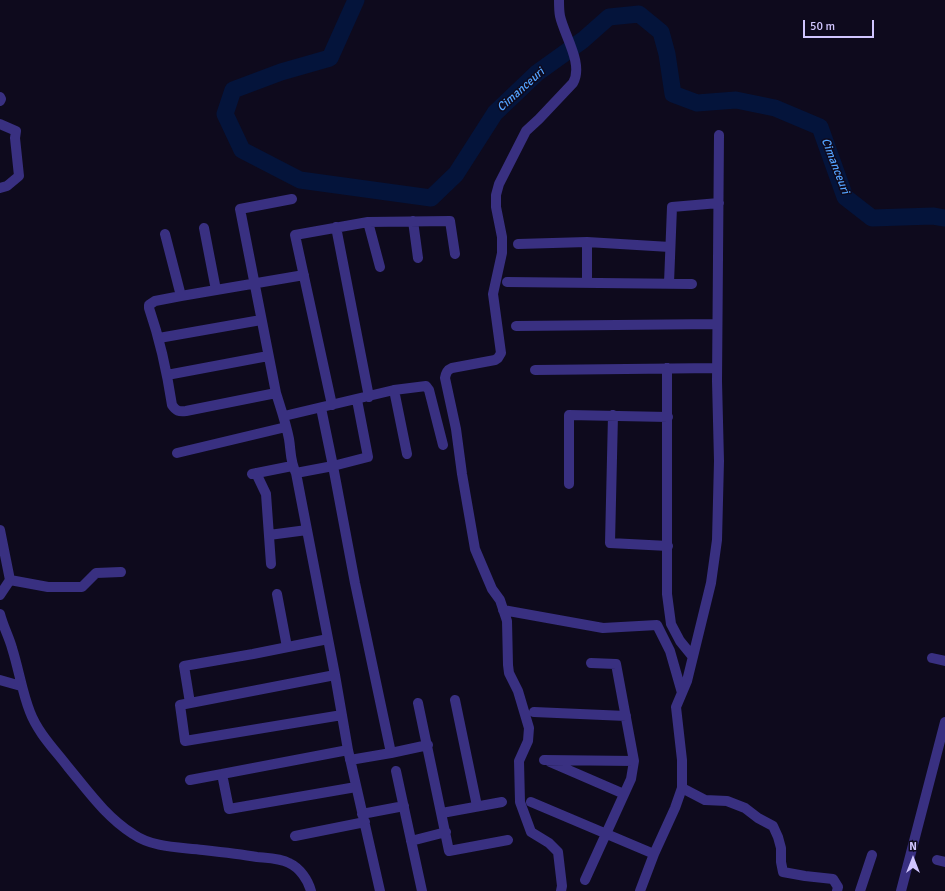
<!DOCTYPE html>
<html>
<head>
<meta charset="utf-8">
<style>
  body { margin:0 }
  #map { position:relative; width:945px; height:891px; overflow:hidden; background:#0e0a1d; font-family:Signika,sans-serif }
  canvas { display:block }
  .north { position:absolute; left:893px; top:839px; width:40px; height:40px; -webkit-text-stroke:3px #0e0a1d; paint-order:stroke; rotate:0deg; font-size:11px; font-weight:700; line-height:16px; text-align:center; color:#d1c6ff }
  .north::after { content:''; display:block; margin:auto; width:14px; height:18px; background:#d1c6ff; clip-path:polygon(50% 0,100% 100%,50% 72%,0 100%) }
  .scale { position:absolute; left:803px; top:20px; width:71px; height:18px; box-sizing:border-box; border:2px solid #d1c6ff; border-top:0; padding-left:5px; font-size:12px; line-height:14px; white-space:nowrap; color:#d1c6ff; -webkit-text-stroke:3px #0e0a1d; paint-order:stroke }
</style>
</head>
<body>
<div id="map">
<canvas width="945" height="891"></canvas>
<div class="north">N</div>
<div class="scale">50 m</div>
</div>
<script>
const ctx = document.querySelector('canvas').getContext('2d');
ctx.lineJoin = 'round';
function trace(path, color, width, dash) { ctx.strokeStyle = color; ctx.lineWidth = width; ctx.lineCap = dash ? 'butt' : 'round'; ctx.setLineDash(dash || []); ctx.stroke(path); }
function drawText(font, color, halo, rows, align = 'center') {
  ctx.font = font + ' Signika,sans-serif'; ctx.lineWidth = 3; ctx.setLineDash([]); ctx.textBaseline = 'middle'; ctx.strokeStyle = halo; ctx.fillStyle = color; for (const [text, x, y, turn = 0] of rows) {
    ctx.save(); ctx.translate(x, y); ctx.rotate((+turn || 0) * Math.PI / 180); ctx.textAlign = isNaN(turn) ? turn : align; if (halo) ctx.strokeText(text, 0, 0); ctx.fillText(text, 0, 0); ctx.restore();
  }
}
trace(new Path2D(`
  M356,0L330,58L281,72L233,90L225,114L242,150L300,180L431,198L456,174L495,113L537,73L583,40L609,17L639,14L661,32L667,54L673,94L697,103L736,100L775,108L820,127L845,197L872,218L933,216L945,218`), '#04143b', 17);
trace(new Path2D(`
  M559,0C559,5 559,11 560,16C564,35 584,64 573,83L539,119L526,131L499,184L496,195V207L502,237V253L493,294L501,353L498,358L495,360L452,368C447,370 446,373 445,378L456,429L462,474L475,549L492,589L500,600L507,621L508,665L509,673L518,691L529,728L528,741L519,761L520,802L531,832L549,843L558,852L562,886L561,891
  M0,97L1,99L0,101
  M0,124L16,131L15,138L19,176L7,186L0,188
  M292,199L240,209L276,393C281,409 286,423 289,439C291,451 290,462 296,473L335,675L348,750L380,891
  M413,221L418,258
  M368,222L380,267
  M336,227L369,397
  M204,228L216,290
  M165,234L181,296
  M587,242V282
  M518,244L587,242L670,247
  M507,282L692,284
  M669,283L672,207L719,203
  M516,326L717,324
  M159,338L261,320
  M667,368V594L671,624L680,641L693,657
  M535,370L717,368
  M167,375L268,356
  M394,390L407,454
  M276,393L186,411C179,412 176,411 172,405C167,372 160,340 149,308V305L155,301L181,296L304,275
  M332,405L295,235L368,222L450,221L455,254
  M321,408L333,466L355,583L391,753
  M613,415L610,543L668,546
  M284,416L394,390L426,386L429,390L443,445
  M177,453L286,427
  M256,473L266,494L271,564
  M296,473L333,466L368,457L357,400
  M252,474L292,466
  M569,484V415L668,417
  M0,530L10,580L0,595
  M269,535L307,530
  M10,580L48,587H82L96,573L121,572
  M277,594L287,647
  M503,610L603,628L657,625L670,651L682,693
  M0,614C3,626 9,637 12,648C19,670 22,692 30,712C38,733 55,750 68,767C88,791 106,817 133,834C153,848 180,847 203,850C221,852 239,854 257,857C267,858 280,858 289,863C300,868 308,880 311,891
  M932,658L945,661
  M335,675L180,705L185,741L342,715
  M0,680L21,686
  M455,700L477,806
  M190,703L184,666L253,654L328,639
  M418,703L449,851L508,840
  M534,712L626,716
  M348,750L222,774L229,809L356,787
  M350,760L391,753L428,745
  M544,760L634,761
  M550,762L624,794
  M396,771L422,891
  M190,780L222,774
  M682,788L705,800L727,801L745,808L758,818L773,826L778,837L781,848V862L783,872L805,876L833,879L838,887L837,891
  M531,802L654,854
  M442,813L502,802
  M362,814L404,806
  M295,836L365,822
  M411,841L446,832
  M937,860L945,862
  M585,880L631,779L634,761L616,664L591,663
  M640,891L654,854L675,808L682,788V760L676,707L687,681L711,583L717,540L719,461L717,381L719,135
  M860,891L872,855
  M901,891L945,722`), '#393081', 10);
drawText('italic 12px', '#54a3ff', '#0e0a1d', [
  ["Cimanceuri",521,90,-42],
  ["Cimanceuri",835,166,69]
]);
</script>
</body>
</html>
